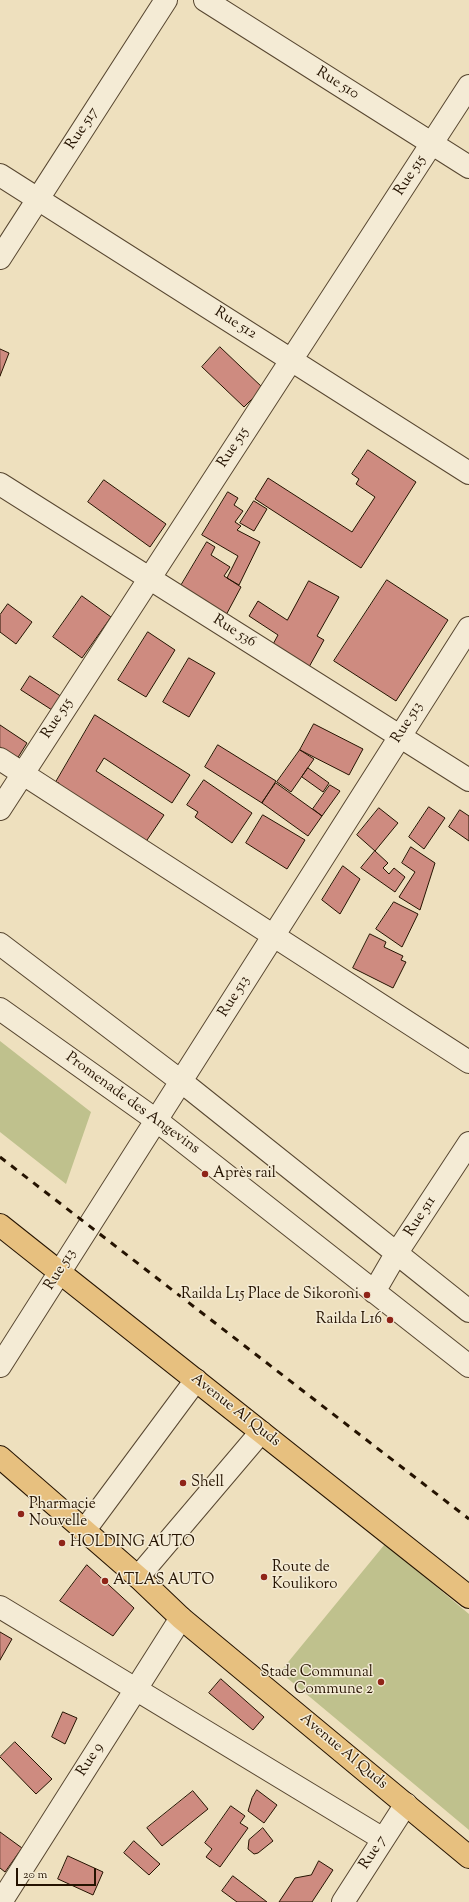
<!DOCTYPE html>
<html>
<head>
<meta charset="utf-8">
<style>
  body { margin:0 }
  #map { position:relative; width:469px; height:1902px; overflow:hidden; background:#eee0be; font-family:"Sorts Mill Goudy",serif }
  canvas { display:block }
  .scale { position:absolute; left:16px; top:1868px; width:80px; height:18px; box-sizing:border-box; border:2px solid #251301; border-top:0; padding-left:5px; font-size:12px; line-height:14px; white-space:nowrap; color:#251301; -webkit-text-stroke:3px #f4ebd5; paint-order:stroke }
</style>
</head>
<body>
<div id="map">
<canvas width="469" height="1902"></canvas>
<div class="scale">20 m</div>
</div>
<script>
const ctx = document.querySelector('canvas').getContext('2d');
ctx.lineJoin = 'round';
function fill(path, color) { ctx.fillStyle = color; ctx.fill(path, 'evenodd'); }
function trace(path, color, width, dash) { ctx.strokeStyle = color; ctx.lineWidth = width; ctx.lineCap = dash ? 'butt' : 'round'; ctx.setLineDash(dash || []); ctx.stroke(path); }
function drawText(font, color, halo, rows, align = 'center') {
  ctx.font = font + ' "Sorts Mill Goudy",serif'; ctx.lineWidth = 3; ctx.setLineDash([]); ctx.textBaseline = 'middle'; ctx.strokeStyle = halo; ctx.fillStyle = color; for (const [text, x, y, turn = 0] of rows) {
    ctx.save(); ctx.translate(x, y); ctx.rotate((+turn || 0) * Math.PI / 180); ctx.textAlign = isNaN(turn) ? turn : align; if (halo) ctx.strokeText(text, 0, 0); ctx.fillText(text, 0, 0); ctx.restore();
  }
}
fill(new Path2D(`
  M0,1041L91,1112L66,1184L0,1132Z
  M385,1544L469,1614V1830L280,1672Z`), '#bfc18d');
const building = new Path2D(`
  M220,347L263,388L244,407L202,367Z
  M0,349L9,353L0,376Z
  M368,450L416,482L361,568L255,499L268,478L352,532L375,497L356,484L359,479L352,474Z
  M104,480L166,524L150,547L88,502Z
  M228,492L238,498L234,505L243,511L235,522L241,526L237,530L260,542L239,585L227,578L238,556L202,535Z
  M254,501L267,509L254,531L240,523Z
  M207,542L215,547L211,555L230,567L224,576L241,587L225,617L179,589Z
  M387,580L448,620L396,701L334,661Z
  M309,581L339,597L317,636L324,640L309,667L272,646L278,635L249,616L258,601L287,620Z
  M82,596L111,617L82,658L53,637Z
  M8,604L32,622L16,644L0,632V615Z
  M148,632L175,650L146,697L118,680Z
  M189,658L215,673L189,717L163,702Z
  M30,676L62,697L52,710L21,690Z
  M95,715L190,775L172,803L104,758L96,771L164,815L145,843L58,787L59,783L56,782Z
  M314,724L363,749L349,775L300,750Z
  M0,725L27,743L17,759L0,747Z
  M218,745L276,781L262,803L205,767Z
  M300,750L314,759L291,792L277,782Z
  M308,768L329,783L323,792L302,777Z
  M204,780L252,813L232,843L195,817L198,812L187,805Z
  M276,783L322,816L308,836L262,803Z
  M330,785L340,791L322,816L313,809Z
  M429,807L445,818L424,849L409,837Z
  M379,808L398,823L375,851L357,835Z
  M460,810L469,816V841L449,827Z
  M263,815L305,840L287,869L246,843Z
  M411,847L435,863L420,910L399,897L415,872L402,863Z
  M375,851L388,863L383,868L389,874L394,868L405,877L395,892L361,868Z
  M343,866L360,879L340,914L322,900Z
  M394,902L418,914L402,947L376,929Z
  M370,934L386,942L384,947L403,956L401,960L406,962L393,988L353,968Z
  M87,1565L134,1608L113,1636L60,1601Z
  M0,1632L12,1639L0,1660Z
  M221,1679L264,1717L253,1730L209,1693Z
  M63,1712L77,1718L65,1744L52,1737Z
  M15,1742L52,1779L36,1794L0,1757Z
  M257,1790L277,1805L264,1823L248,1811L252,1798Z
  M193,1791L208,1809L162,1846L147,1828Z
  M231,1806L245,1816L240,1823L248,1828L220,1867L206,1857L212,1849L205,1843Z
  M263,1828L273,1841L258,1853L254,1854L248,1849L249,1840Z
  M0,1832L22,1848L5,1872L0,1868Z
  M134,1841L160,1864L149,1875L124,1853Z
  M68,1856L103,1872L93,1895L58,1879Z
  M319,1861L333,1870L312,1902H279L295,1878L311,1875Z
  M233,1876L267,1902H237L222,1891Z`);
fill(building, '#ce8b80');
trace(building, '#251301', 1);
const minor = new Path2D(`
  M205,0L469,167
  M0,175L469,473
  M0,258L166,0
  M0,484L469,780
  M0,759L469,1062
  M0,809L469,86
  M0,944L182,1082L469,1311
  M0,1009L156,1120L469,1366
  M374,1292L396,1254L469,1143
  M0,1366L469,628
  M84,1531L196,1380
  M138,1577L261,1432
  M0,1607L383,1839
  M1,1902L181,1618
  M343,1902L406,1804`);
const major = new Path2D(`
  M0,1225L469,1597
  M0,1457L138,1577L181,1618L469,1857`);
trace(minor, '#574630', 24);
trace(major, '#251301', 24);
trace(minor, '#f4ebd5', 22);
trace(major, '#e7c07f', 22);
trace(new Path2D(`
  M0,1157L469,1519`), '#251301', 3, [7, 7]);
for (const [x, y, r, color] of [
  [205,1174,4,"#8f2418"],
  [367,1295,4,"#8f2418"],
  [390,1320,4,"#8f2418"],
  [183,1483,4,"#8f2418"],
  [21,1514,4,"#8f2418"],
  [62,1543,4,"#8f2418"],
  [264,1577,4,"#8f2418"],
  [105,1581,4,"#8f2418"],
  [381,1682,4,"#8f2418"]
]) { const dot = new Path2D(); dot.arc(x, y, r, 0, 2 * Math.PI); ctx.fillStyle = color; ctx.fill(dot); trace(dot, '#f4ebd5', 1.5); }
drawText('15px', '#251301', '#f4ebd5', [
  ["Rue 510",337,84,32],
  ["Rue 517",83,129,-57],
  ["Rue 515",411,176,-57],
  ["Rue 512",235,324,32],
  ["Rue 515",234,448,-57],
  ["Rue 536",234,632,32],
  ["Rue 515",58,719,-57],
  ["Rue 513",408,723,-58],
  ["Rue 513",235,997,-58],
  ["Promenade des Angevins",132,1104,36],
  ["Rue 511",421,1217,-57],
  ["Rue 513",61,1270,-58],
  ["Avenue Al Quds",235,1411,38],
  ["Avenue Al Quds",343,1752,40],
  ["Rue 9",91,1760,-57],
  ["Rue 7",374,1853,-57]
]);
drawText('15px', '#251301', '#f4ebd5', [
  ["Après rail",213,1174],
  ["Railda L15 Place de Sikoroni",359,1295,"right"],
  ["Railda L16",382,1320,"right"],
  ["Shell",191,1483],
  ["Pharmacie",29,1505],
  ["Nouvelle",29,1522],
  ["HOLDING AUTO",70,1543],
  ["Route de",272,1568],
  ["Koulikoro",272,1585],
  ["ATLAS AUTO",113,1581],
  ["Stade Communal",373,1673,"right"],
  ["Commune 2",373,1690,"right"]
], 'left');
</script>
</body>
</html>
